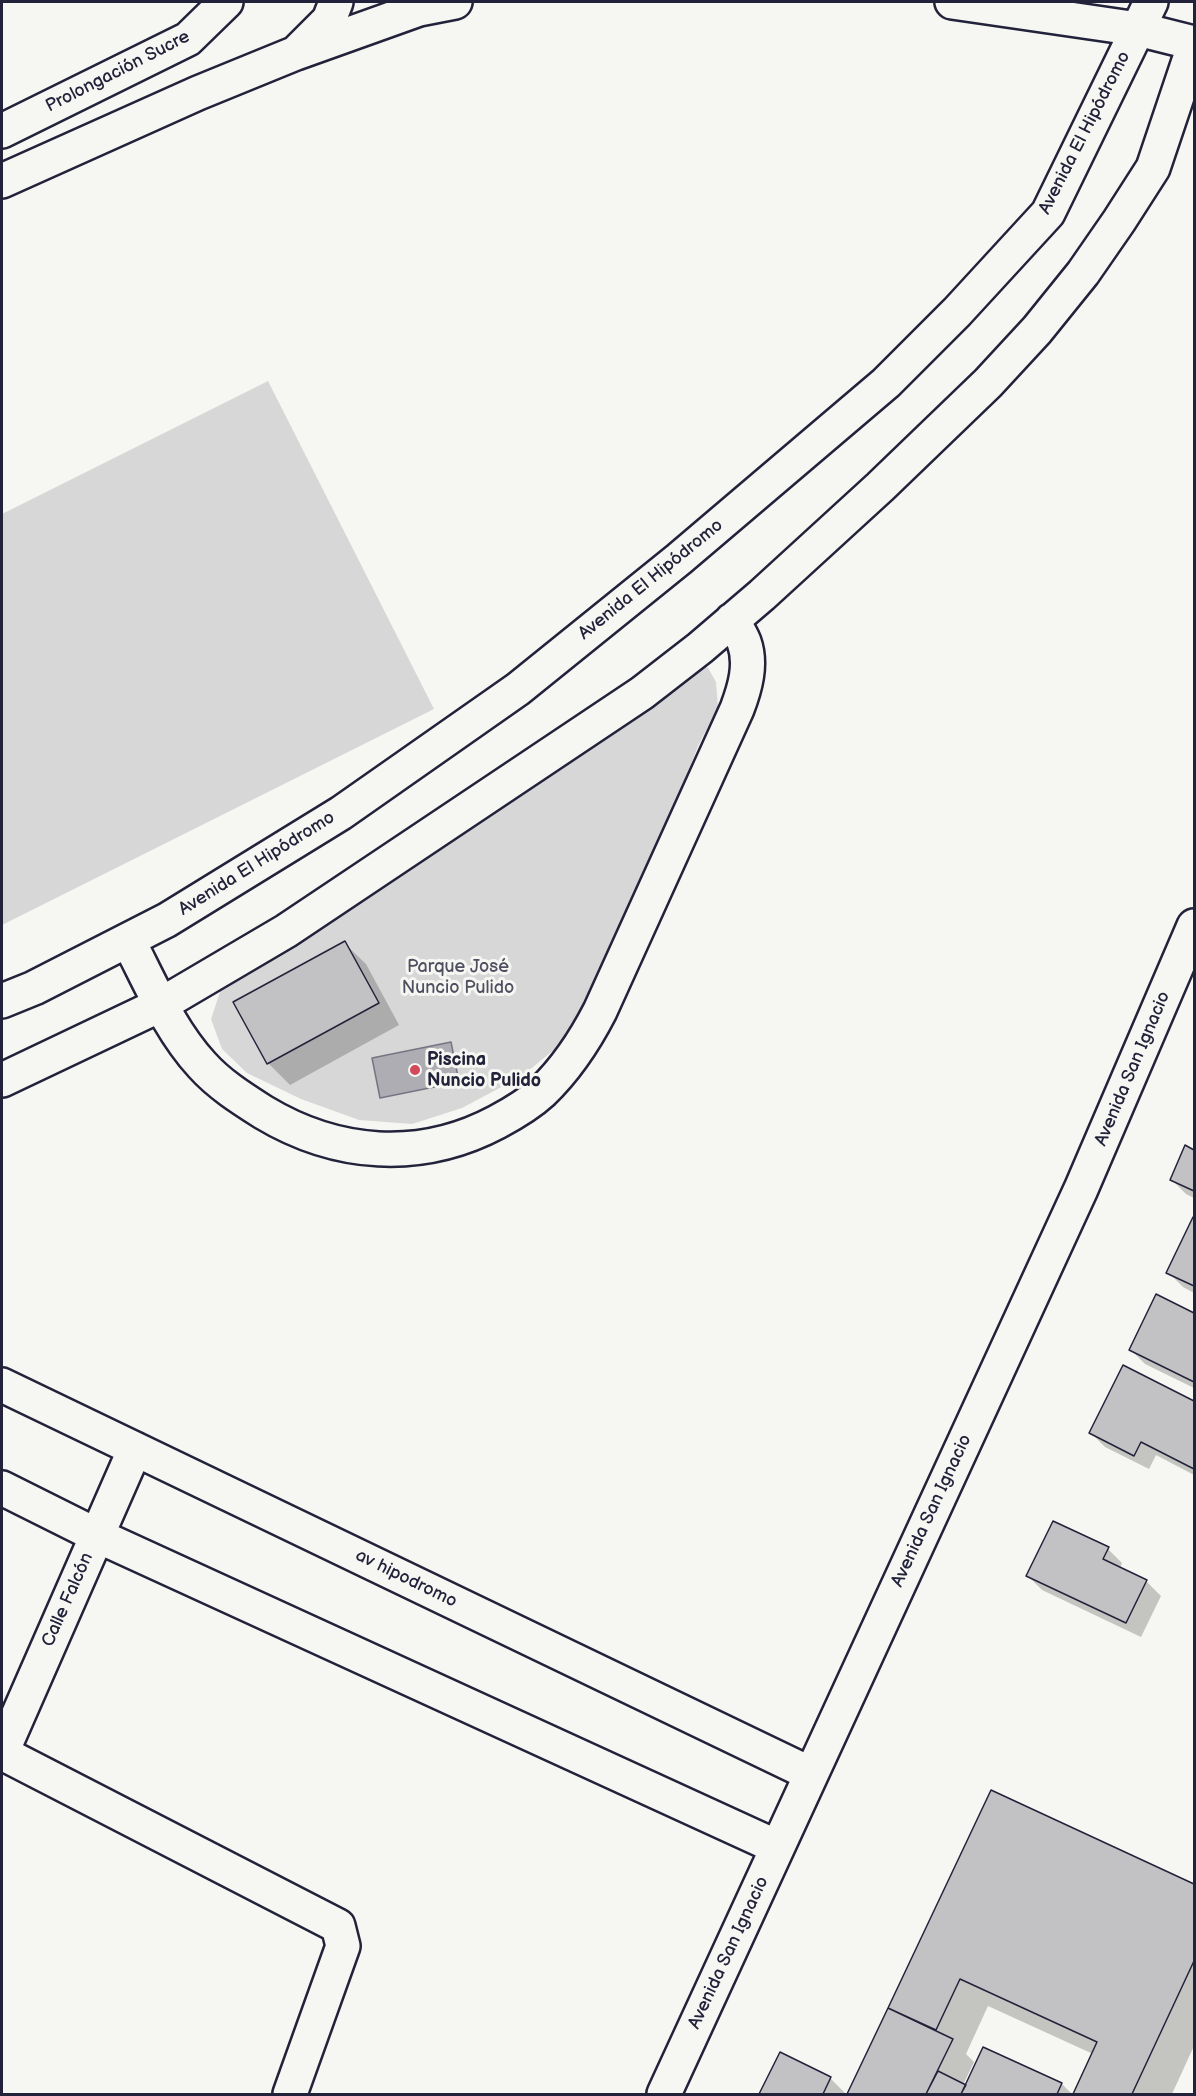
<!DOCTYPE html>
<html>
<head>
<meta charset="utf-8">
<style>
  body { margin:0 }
  #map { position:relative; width:1196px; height:2096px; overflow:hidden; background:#f6f6f2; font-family:"Balsamiq Sans",sans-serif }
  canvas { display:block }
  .frame { position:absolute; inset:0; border:3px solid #22223b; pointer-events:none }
</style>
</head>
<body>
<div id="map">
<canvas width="1196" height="2096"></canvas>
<div class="frame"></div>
</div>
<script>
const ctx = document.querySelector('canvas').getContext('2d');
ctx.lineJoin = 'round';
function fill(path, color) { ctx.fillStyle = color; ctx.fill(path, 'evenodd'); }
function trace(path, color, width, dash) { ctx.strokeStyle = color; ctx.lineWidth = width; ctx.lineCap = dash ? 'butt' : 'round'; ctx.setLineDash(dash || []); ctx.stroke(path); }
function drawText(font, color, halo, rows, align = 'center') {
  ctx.font = font + ' "Balsamiq Sans",sans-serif'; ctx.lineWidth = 6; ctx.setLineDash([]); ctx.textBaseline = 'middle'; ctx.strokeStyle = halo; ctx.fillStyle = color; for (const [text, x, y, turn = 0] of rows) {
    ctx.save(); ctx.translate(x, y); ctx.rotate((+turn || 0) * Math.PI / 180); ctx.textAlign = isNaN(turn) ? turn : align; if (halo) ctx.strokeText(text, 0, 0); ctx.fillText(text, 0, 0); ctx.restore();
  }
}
fill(new Path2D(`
  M268,381L434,709L2,925V514Z
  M696,663L708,668L716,682L718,707L698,746L642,891L593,1002L561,1044L522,1076L462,1108L412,1124L359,1120L301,1099L247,1073L222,1049L211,1019L220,992L339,918L472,826L587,747Z`), '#d7d7d7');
const water = new Path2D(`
  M451,1042L459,1082L380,1098L372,1058Z`);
fill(water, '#adadb3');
trace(water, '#757583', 1.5);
fill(new Path2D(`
  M344,943L366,964L399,1025L290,1085L269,1064L235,1003Z
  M1186,1147L1194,1151V1198L1186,1194L1171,1179Z
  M1194,1219V1293L1183,1287L1168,1272Z
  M1157,1296L1194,1314V1388L1145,1364L1131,1350Z
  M1124,1367L1194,1403V1475L1156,1455L1149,1469L1105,1447L1091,1433Z
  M1108,1549L1122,1563L1120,1568L1146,1581L1161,1596L1141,1637L1042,1590L1028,1576Z
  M992,1792L1194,1885V2046L1172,2094H1074L1093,2054L988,2006L966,2054L974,2062L963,2085L966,2087L984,2049L1062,2084L1072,2094H849Z
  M780,2054L830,2078L845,2093L844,2094H761Z`), '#0003');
const building = new Path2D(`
  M345,941L379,1003L267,1064L233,1002Z
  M1185,1145L1194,1150V1191L1170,1180Z
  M1193,1217L1194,1218V1286L1166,1273Z
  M1156,1294L1194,1313V1382L1129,1350Z
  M1123,1365L1194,1401V1469L1141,1442L1134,1456L1089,1433Z
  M1053,1521L1109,1547L1103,1559L1147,1580L1126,1623L1026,1576Z
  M991,1790L1194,1884V1961L1132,2094H1073L1097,2042L960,1979L936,2030L888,2008Z
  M888,2008L953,2039L926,2094H847Z
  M983,2047L1062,2083L1057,2094H961Z
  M780,2052L831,2077L823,2094H759Z
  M938,2071L966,2085L961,2094H926Z`);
fill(building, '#c2c2c4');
trace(building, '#22223b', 1.5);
const street = new Path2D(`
  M952,2L1138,29L1194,43
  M299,50L329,20L336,2
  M2,131L188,39L226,2
  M2,181L198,93L296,53L419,9L455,2
  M128,940C150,982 169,1029 202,1065C219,1084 241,1098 263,1112C336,1156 420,1163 497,1122C512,1114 529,1104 542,1092C567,1068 584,1042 600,1011L737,709C745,688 752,664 744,642C741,634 736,627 732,620
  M2,1001L34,988L167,920L341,813L518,689L679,559L886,383L957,312L1048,213L1151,2
  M2,1080L162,1004L286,931L642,693L700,648L762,595L880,487L988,383L1037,330L1083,273L1119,221L1153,168L1194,46
  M2,1385L811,1774
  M2,1488L96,1535L777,1847
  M2,1752L135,1449
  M2,1753L338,1926L343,1946L290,2094
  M664,2094L1081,1189L1194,926`);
trace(street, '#22223b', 38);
trace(street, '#f6f6f2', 33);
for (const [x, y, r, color] of [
  [415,1070,6,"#d1495b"]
]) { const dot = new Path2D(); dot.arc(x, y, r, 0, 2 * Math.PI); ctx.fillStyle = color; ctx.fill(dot); trace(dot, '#f6f6f2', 2); }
drawText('18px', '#22223b', '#f6f6f2', [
  ["Prolongación Sucre",118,72,-27],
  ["Avenida El Hipódromo",1085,133,-63],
  ["Avenida El Hipódromo",651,580,-39],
  ["Avenida El Hipódromo",257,864,-32],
  ["Avenida San Ignacio",1133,1069,-67],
  ["Avenida San Ignacio",932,1511,-65],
  ["av hipodromo",406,1579,26],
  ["Calle Falcón",68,1600,-66],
  ["Avenida San Ignacio",729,1953,-65]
]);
drawText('18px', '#4f4f62', '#f6f6f2', [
  ["Parque José",458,967],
  ["Nuncio Pulido",458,988]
]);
drawText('bold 18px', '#22223b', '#f6f6f2', [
  ["Piscina",427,1060],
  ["Nuncio Pulido",427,1081]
], 'left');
</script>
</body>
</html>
